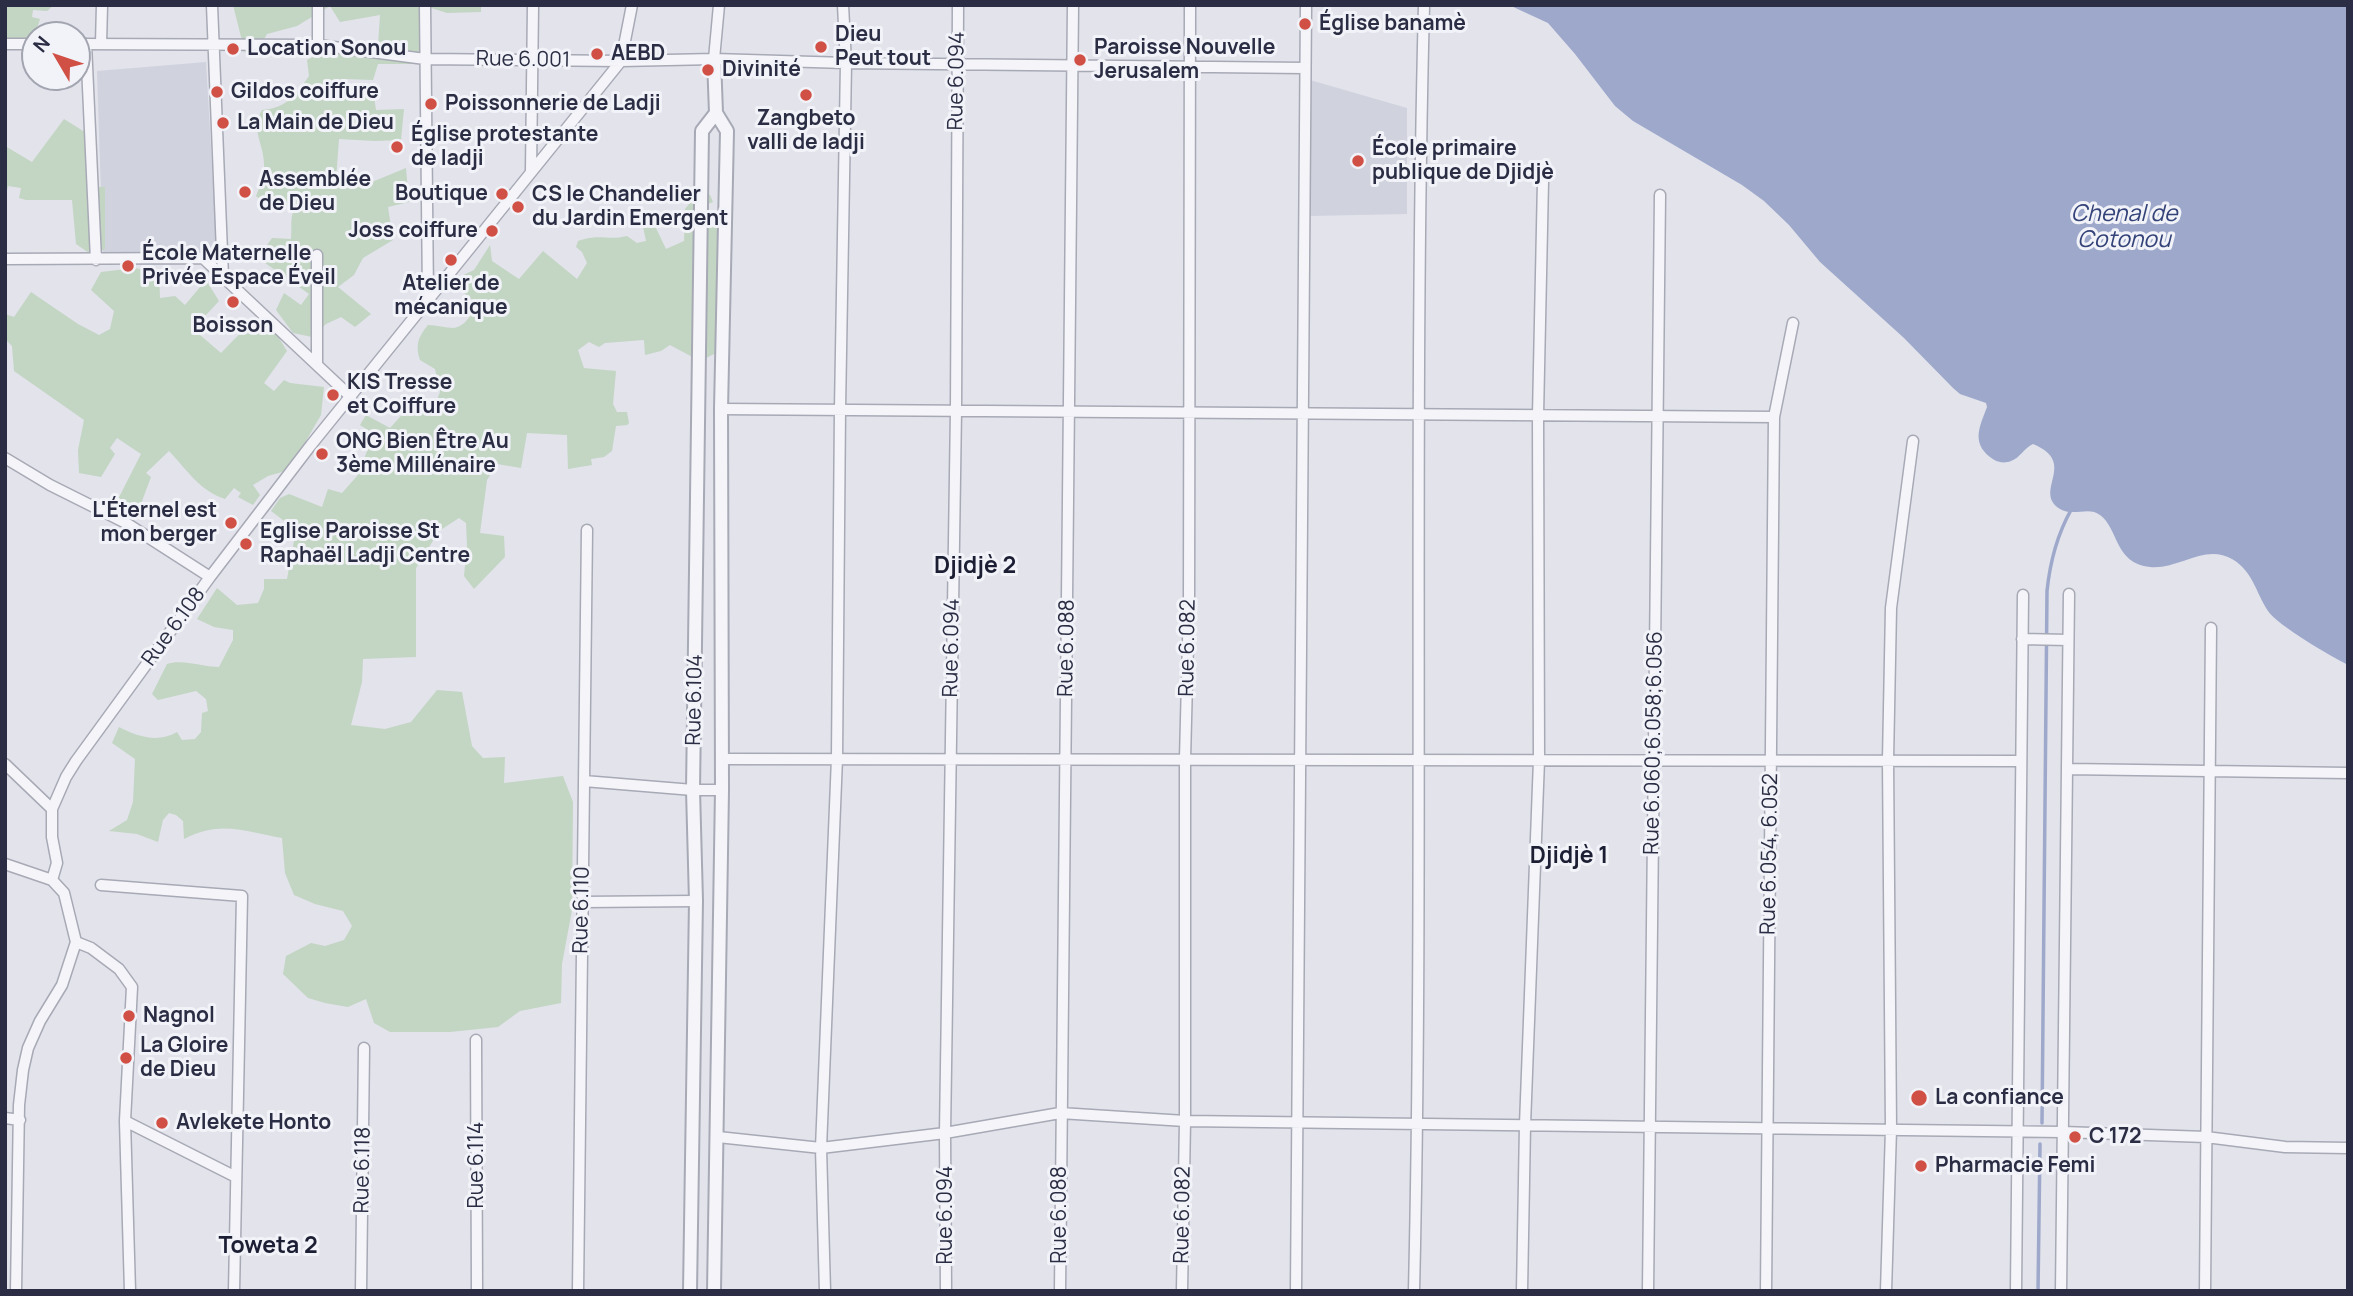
<!DOCTYPE html>
<html>
<head>
<meta charset="utf-8">
<style>
  body { margin:0 }
  #map { position:relative; width:2353px; height:1296px; overflow:hidden; background:#e2e3eb; font-family:Manrope,sans-serif }
  canvas { display:block }
  .frame { position:absolute; inset:0; border:7px solid #2a2d43; pointer-events:none }
  .north { position:absolute; left:21px; top:21px; width:70px; height:70px; box-sizing:border-box; background:#f2f3f8; border:2px solid #a2a4b0; border-radius:50%; rotate:309deg; font-size:19px; font-weight:700; line-height:28px; text-align:center; color:#2a2d43 }
  .north::after { content:''; display:block; margin:auto; width:24px; height:32px; background:#d15045; clip-path:polygon(50% 0,100% 100%,50% 72%,0 100%) }
</style>
</head>
<body>
<div id="map">
<canvas width="2353" height="1296"></canvas>
<div class="frame"></div>
<div class="north">N</div>
</div>
<script>
const ctx = document.querySelector('canvas').getContext('2d');
ctx.lineJoin = 'round';
function fill(path, color) { ctx.fillStyle = color; ctx.fill(path, 'evenodd'); }
function trace(path, color, width, dash) { ctx.strokeStyle = color; ctx.lineWidth = width; ctx.lineCap = dash ? 'butt' : 'round'; ctx.setLineDash(dash || []); ctx.stroke(path); }
function drawText(font, color, halo, rows, align = 'center') {
  ctx.font = font + ' Manrope,sans-serif'; ctx.lineWidth = 6; ctx.setLineDash([]); ctx.textBaseline = 'middle'; ctx.strokeStyle = halo; ctx.fillStyle = color; for (const [text, x, y, turn = 0] of rows) {
    ctx.save(); ctx.translate(x, y); ctx.rotate((+turn || 0) * Math.PI / 180); ctx.textAlign = isNaN(turn) ? turn : align; if (halo) ctx.strokeText(text, 0, 0); ctx.fillText(text, 0, 0); ctx.restore();
  }
}
fill(new Path2D(`
  M206,62L217,251L103,255L97,71Z
  M1310,80L1407,108V214L1309,216Z`), '#d0d2dd');
fill(new Path2D(`
  M5,5H54L47,11L33,10L32,17L40,19L34,38L15,44H5Z
  M233,5H481V12L447,13L425,6L420,64H378L373,80L346,79V88L373,90L376,110L404,109L401,140L375,141L339,139L336,180L372,182L406,168L409,202L388,207L393,240L363,258L354,275L338,287L371,314L355,327L341,317L326,324L312,337L293,333L276,310L284,293L301,305L309,294L258,258L272,238L291,239C292,228 290,218 294,209L281,204L273,210L256,196C260,186 265,175 264,164C264,144 250,129 262,110C287,108 296,95 309,76L307,60C331,46 351,48 378,46L380,15L340,22L330,6L297,26L267,34L255,55L245,53Z
  M64,119L88,134V187H105V249L92,255L76,244L72,200H26L19,198L21,188L8,186L5,198V146L32,162Z
  M697,194L710,195L713,202L700,207L705,224L728,229L730,346L700,361L670,345L661,351L645,355L644,340L605,343L599,347L589,342L578,350L584,368L616,371L613,404L617,412H627L629,423L627,425L616,426L612,451L604,457L591,459L592,465L568,469L567,435L527,433L521,468L497,464L487,480L480,533L504,536L505,557L474,589L464,576L467,545L466,523L459,518L439,531L416,568V657L363,659L362,682L351,725L385,729L411,722L437,690L462,692L472,746L483,758L505,757L504,783L563,776L573,802L572,910L562,964L561,1003L520,1011L498,1027L450,1032H390L374,1023L366,999L348,1007L325,1003L308,998L283,974L286,956L311,943L325,946L344,940L352,926L343,911L315,904L294,895L285,873L282,838C243,831 221,820 184,839L183,821L176,815L169,813L163,820L158,842L137,834L109,831L127,820L133,802L135,759L112,743L119,727C138,737 158,743 177,732L182,740L195,739L201,732L202,713L208,711L206,699L196,691L158,700L152,694L167,664C183,659 202,667 219,667L233,640V630L214,627L197,619L217,588L237,605L258,603L264,589V579H287L296,530L271,511L280,498L289,494L322,507L328,489L342,493L357,476L374,434L360,425L366,415L390,428L408,408L435,405L440,392L435,369L420,360C415,345 418,337 428,325C436,325 446,328 453,328C465,327 474,313 475,302L456,286L455,279L474,270L490,245L492,261L519,279L543,251L577,279L587,263L582,252L576,247L578,241C600,233 607,241 627,236L637,243L646,241L642,222L643,216L656,228L666,249L684,241L685,209Z
  M135,268L159,273L160,298L175,296L185,305L206,280L219,301L193,329L221,353L255,318L272,327L287,351L264,383L274,391L284,380L290,383L324,387L321,415L289,470L268,476L253,485L260,495L253,505L238,497L241,493L234,488L225,499C199,490 188,471 169,451L146,473L151,477L139,509H113L141,454L117,438L110,448L115,454L101,477L79,473L78,450L84,420L14,371L12,346L5,339V314L14,317L31,292L78,324L99,335L110,329L114,311L91,290L101,272Z`), '#c3d5c3');
fill(new Path2D(`
  M1509,5H2348V665C2331,656 2278,626 2268,611C2256,593 2253,571 2232,559C2205,543 2178,570 2150,567C2114,563 2119,529 2100,515C2089,506 2073,517 2060,509C2032,491 2079,463 2033,444C2024,448 2020,458 2011,461C2003,464 1996,462 1990,457C1971,442 1980,426 1987,407L1986,403L1960,394L1953,388L1904,338L1820,262L1789,225L1764,201L1742,185L1633,121L1615,106L1575,54L1548,23Z`), '#9da8cb');
trace(new Path2D(`
  M2042,1123L2047,591C2050,562 2057,535 2071,510
  M2038,1291L2040,1144`), '#9da8cb', 3.5);
const minor = new Path2D(`
  M212,5L223,277
  M425,5L428,298
  M5,44H35
  M77,44L318,45L425,59L621,61L714,59L846,63L1305,68
  M86,44L96,260
  M101,44L102,5
  M318,45V5
  M714,59L719,5
  M531,171L533,5
  M5,259L203,258L351,397
  M317,363V255
  M721,409L1774,417
  M5,458L50,485L126,523L210,577
  M2022,639L2068,640
  M721,759L2020,761
  M5,764L52,809
  M2067,769L2348,773
  M584,781L693,790H722
  M5,864L52,880
  M101,885L242,896L234,1291
  M583,902L696,901
  M76,942L91,948L119,969L132,987L125,1121L130,1291
  M476,1040L477,1291
  M5,1118L20,1120
  M125,1121L236,1177
  M718,1137L821,1148L945,1133L1060,1113L1185,1121L2063,1132L2206,1137L2285,1147L2348,1148
  M16,1291L19,1105L23,1070L28,1048L40,1021L62,985L76,942L64,893L52,880L57,863L52,837V809L66,777L76,761L210,577L311,445L621,61L632,5
  M361,1291L364,1048
  M578,1291L587,530
  M825,1291L821,1148L837,758L840,409L846,63L843,5
  M946,1291L945,1133L956,410L958,5
  M1060,1291L1073,5
  M1182,1291L1185,1121V759L1189,603L1190,5
  M1296,1291L1306,5
  M1414,1291C1424,862 1413,434 1424,5
  M1522,1291L1525,1125L1539,760L1538,415L1543,181
  M1648,1291L1660,195
  M1766,1291L1774,417L1793,323
  M1886,1291L1891,1129L1888,760L1891,608L1913,441
  M2016,1291L2023,595
  M2061,1291L2069,594
  M2205,1291L2211,628`);
const tertiary = new Path2D(`
  M714,59L716,113L727,131L721,409L722,790L714,1291
  M690,1291L696,901L693,790L702,131L716,113`);
trace(minor, '#a7a9b5', 13);
trace(tertiary, '#a7a9b5', 16);
trace(minor, '#f5f5f9', 10);
trace(tertiary, '#f5f5f9', 12);
for (const [x, y, r, color] of [
  [1305,24,7,"#d15045"],
  [821,47,7,"#d15045"],
  [233,49,7,"#d15045"],
  [597,54,7,"#d15045"],
  [1080,60,7,"#d15045"],
  [708,70,7,"#d15045"],
  [217,92,7,"#d15045"],
  [806,95,7,"#d15045"],
  [431,104,7,"#d15045"],
  [223,123,7,"#d15045"],
  [397,147,7,"#d15045"],
  [1358,161,7,"#d15045"],
  [245,192,7,"#d15045"],
  [502,194,7,"#d15045"],
  [518,207,7,"#d15045"],
  [492,231,7,"#d15045"],
  [451,260,7,"#d15045"],
  [128,266,7,"#d15045"],
  [233,302,7,"#d15045"],
  [333,395,7,"#d15045"],
  [322,454,7,"#d15045"],
  [231,523,7,"#d15045"],
  [246,544,7,"#d15045"],
  [129,1016,7,"#d15045"],
  [126,1058,7,"#d15045"],
  [1919,1098,9,"#d15045"],
  [162,1123,7,"#d15045"],
  [2075,1137,7,"#d15045"],
  [1921,1166,7,"#d15045"]
]) { const dot = new Path2D(); dot.arc(x, y, r, 0, 2 * Math.PI); ctx.fillStyle = color; ctx.fill(dot); trace(dot, '#f2f3f8', 2.5); }
drawText('bold 21px', '#2a2d43', '#f2f3f8', [
  ["Église banamè",1319,24],
  ["Dieu",835,35],
  ["Peut tout",835,59],
  ["Paroisse Nouvelle",1094,48],
  ["Jerusalem",1094,72],
  ["Location Sonou",247,49],
  ["AEBD",611,54],
  ["Divinité",722,70],
  ["Gildos coiffure",231,92],
  ["Poissonnerie de Ladji",445,104],
  ["Zangbeto",806,119,"center"],
  ["valli de ladji",806,143,"center"],
  ["La Main de Dieu",237,123],
  ["Église protestante",411,135],
  ["de ladji",411,159],
  ["École primaire",1372,149],
  ["publique de Djidjè",1372,173],
  ["Assemblée",259,180],
  ["de Dieu",259,204],
  ["Boutique",488,194,"right"],
  ["CS le Chandelier",532,195],
  ["du Jardin Emergent",532,219],
  ["Joss coiffure",478,231,"right"],
  ["École Maternelle",142,254],
  ["Privée Espace Éveil",142,278],
  ["Atelier de",451,284,"center"],
  ["mécanique",451,308,"center"],
  ["Boisson",233,326,"center"],
  ["KIS Tresse",347,383],
  ["et Coiffure",347,407],
  ["ONG Bien Être Au",336,442],
  ["3ème Millénaire",336,466],
  ["L'Éternel est",217,511,"right"],
  ["mon berger",217,535,"right"],
  ["Eglise Paroisse St",260,532],
  ["Raphaël Ladji Centre",260,556],
  ["Nagnol",143,1016],
  ["La Gloire",140,1046],
  ["de Dieu",140,1070],
  ["La confiance",1935,1098],
  ["Avlekete Honto",176,1123],
  ["C 172",2089,1137],
  ["Pharmacie Femi",1935,1166]
], 'left');
drawText('21px', '#2a2d43', '#f2f3f8', [
  ["Rue 6.001",523,60,1],
  ["Rue 6.094",957,81,-89],
  ["Rue 6.108",174,627,-54],
  ["Rue 6.094",952,648,-89],
  ["Rue 6.088",1067,648,-89],
  ["Rue 6.082",1188,648,-89],
  ["Rue 6.104",695,700,-89],
  ["Rue 6.060;6.058;6.056",1654,743,-89],
  ["Rue 6.054, 6.052",1770,854,-89],
  ["Rue 6.110",582,910,-89],
  ["Rue 6.114",477,1165,-90],
  ["Rue 6.118",363,1170,-89],
  ["Rue 6.094",946,1215,-90],
  ["Rue 6.088",1060,1215,-90],
  ["Rue 6.082",1183,1215,-89]
]);
drawText('italic 23px', '#334278', '#f2f3f8', [
  ["Chenal de",2124,215],
  ["Cotonou",2124,241]
]);
drawText('bold 23px', '#1c1e34', '#f2f3f8', [
  ["Djidjè 2",975,567],
  ["Djidjè 1",1569,857],
  ["Toweta 2",268,1247]
]);
</script>
</body>
</html>
